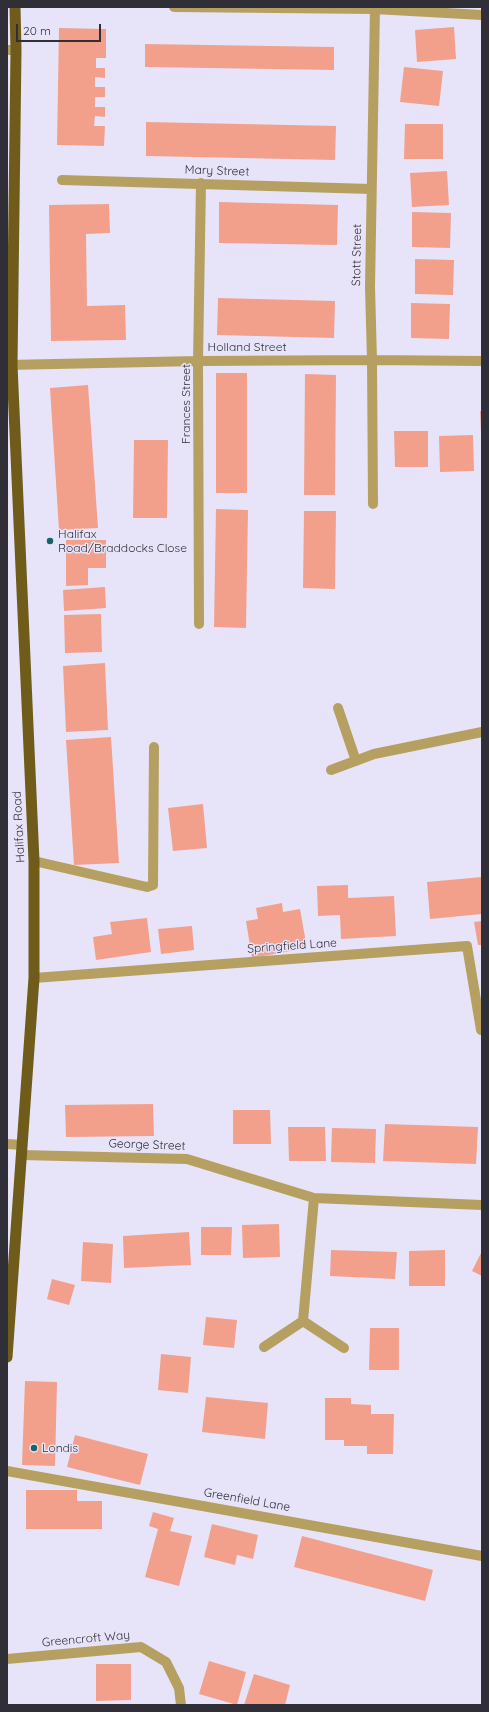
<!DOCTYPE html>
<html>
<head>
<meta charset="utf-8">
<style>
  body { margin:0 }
  #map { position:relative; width:489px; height:1712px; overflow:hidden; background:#e7e4f9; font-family:Quicksand,sans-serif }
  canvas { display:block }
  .frame { position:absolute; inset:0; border:8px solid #302f37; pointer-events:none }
  .scale { position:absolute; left:16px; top:24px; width:85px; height:18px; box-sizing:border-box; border:2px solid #302f37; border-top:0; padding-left:5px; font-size:12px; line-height:14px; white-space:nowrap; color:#302f37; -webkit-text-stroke:3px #e7e4f9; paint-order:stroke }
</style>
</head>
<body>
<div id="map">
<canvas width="489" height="1712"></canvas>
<div class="frame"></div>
<div class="scale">20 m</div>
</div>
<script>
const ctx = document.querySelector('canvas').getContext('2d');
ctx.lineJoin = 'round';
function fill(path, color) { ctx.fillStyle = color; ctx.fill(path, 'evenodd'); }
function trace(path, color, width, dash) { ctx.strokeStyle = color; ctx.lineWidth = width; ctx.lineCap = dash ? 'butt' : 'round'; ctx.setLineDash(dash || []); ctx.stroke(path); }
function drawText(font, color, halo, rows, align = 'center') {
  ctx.font = font + ' Quicksand,sans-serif'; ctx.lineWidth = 3; ctx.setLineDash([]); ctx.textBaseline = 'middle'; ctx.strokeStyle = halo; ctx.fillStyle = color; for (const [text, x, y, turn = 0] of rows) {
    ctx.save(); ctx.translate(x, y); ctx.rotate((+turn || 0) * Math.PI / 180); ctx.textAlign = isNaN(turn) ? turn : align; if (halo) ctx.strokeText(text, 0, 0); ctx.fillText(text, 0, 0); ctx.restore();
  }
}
fill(new Path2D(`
  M454,27L456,59L417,62L415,30Z
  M59,28L106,29V58H96V68H105V78L95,77V87H105V97H95V107H105V117L95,116L94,126H105L104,146L57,145Z
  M145,44L334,47V70L145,67Z
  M404,67L443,71L439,106L400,102Z
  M146,122L336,126L335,160L146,156Z
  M405,124H443V159H404Z
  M447,171L449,205L412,207L410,173Z
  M219,202L338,205L337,245L219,243Z
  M109,204L110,233L86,234L87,306L125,305L126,340L51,341L49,205Z
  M412,212L451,213L450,248L412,247Z
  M415,259L454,260L453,295L415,294Z
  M218,298L335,301L334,338L217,335Z
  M411,303L450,304L449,339L411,338Z
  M216,373H247V493H216Z
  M305,374L336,375L335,495H304Z
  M88,385L98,528L59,530L50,388Z
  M480,411H482V432H481Z
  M394,431H428V467H395Z
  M473,435L474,471L440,472L439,436Z
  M134,440H168L167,518H133Z
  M216,509L248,510L246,628L214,627Z
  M304,511H336L335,589L303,588Z
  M66,540H106V568H88V585L66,586Z
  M105,587L106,608L64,611L63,590Z
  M101,614L102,652L65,653L64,615Z
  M105,663L108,730L66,732L63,666Z
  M111,737L119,863L74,865L66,740Z
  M203,804L207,848L173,851L168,808Z
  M482,877V914L430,919L427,882Z
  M348,885V898L394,896L396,936L341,939L340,915L318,916L317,886Z
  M282,903L283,912L300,909L307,948L252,958L246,921L258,919L256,908Z
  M147,918L151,952L96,960L93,937L112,934L110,922Z
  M482,921V945H478L474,922Z
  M192,926L194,950L161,954L158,929Z
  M153,1104L154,1136L66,1137L65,1105Z
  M233,1110H270L271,1144H233Z
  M385,1124L478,1127L476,1164L383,1161Z
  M288,1127H325L326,1161H289Z
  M332,1128L376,1129L375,1163L331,1162Z
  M279,1224L280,1257L243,1258L242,1225Z
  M201,1227H232L231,1255H201Z
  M189,1232L191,1265L124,1268L123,1236Z
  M83,1242L113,1244L111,1283L81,1281Z
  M331,1250L397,1252L395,1279L330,1276Z
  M445,1250V1286H409V1251Z
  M482,1251V1276L472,1271Z
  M52,1279L75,1285L69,1305L47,1299Z
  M206,1317L237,1320L234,1348L203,1345Z
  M370,1328H399V1370H369Z
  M161,1354L191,1357L188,1393L158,1390Z
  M25,1381L57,1382L55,1466L22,1465Z
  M206,1397L268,1403L265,1439L202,1432Z
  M325,1398H351V1404L371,1405V1414H394L393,1454H367V1446H344V1440H325Z
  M75,1435L148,1454L140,1485L67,1467Z
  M26,1490H77V1501H102V1529H26Z
  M153,1512L174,1518L170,1531L192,1536L179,1586L145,1577L158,1529L149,1526Z
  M212,1524L258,1535L253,1559L237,1555L235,1565L204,1557Z
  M302,1536L433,1570L425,1601L294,1567Z
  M209,1661L246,1672L237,1705L199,1694Z
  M96,1664H131V1700L96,1701Z
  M254,1674L290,1685L285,1705H244Z`), '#f2a08b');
trace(new Path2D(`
  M338,708L356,761
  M331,770L374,754L482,732
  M34,861L147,887L153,885L154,747`), '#b5a062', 10);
trace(new Path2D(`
  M174,7L375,9L482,15
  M7,50H16
  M62,180L371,189
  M7,365L198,361L372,360L482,361
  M373,504L372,360L370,287L375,7
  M199,624L198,361L201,183
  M34,978L467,946L481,1030
  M7,1144L22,1145
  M21,1155L187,1159L314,1198L482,1205
  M303,1321L344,1348
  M264,1347L303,1321L314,1198
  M7,1471L482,1556
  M7,1659L141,1647L166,1662L179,1688L181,1705`), '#b5a062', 10);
trace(new Path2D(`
  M7,1357L34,978V861L12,365L16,50L15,7`), '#705c1a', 11);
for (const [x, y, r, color] of [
  [50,541,4,"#166566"],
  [34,1448,4,"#166566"]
]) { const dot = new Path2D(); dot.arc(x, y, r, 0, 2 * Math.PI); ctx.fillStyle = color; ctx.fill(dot); trace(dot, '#e7e4f9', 1.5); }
drawText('12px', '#302f37', '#e7e4f9', [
  ["Mary Street",217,171,2],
  ["Stott Street",357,255,-89],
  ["Holland Street",247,347],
  ["Frances Street",186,404,-90],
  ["Halifax Road",19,827,-93],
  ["Springfield Lane",292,946,-4],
  ["George Street",147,1145,2],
  ["Greenfield Lane",247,1500,10],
  ["Greencroft Way",86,1639,-5]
]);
drawText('12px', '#302f37', '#e7e4f9', [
  ["Halifax",58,534],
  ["Road/Braddocks Close",58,548],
  ["Londis",42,1448]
], 'left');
</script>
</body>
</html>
